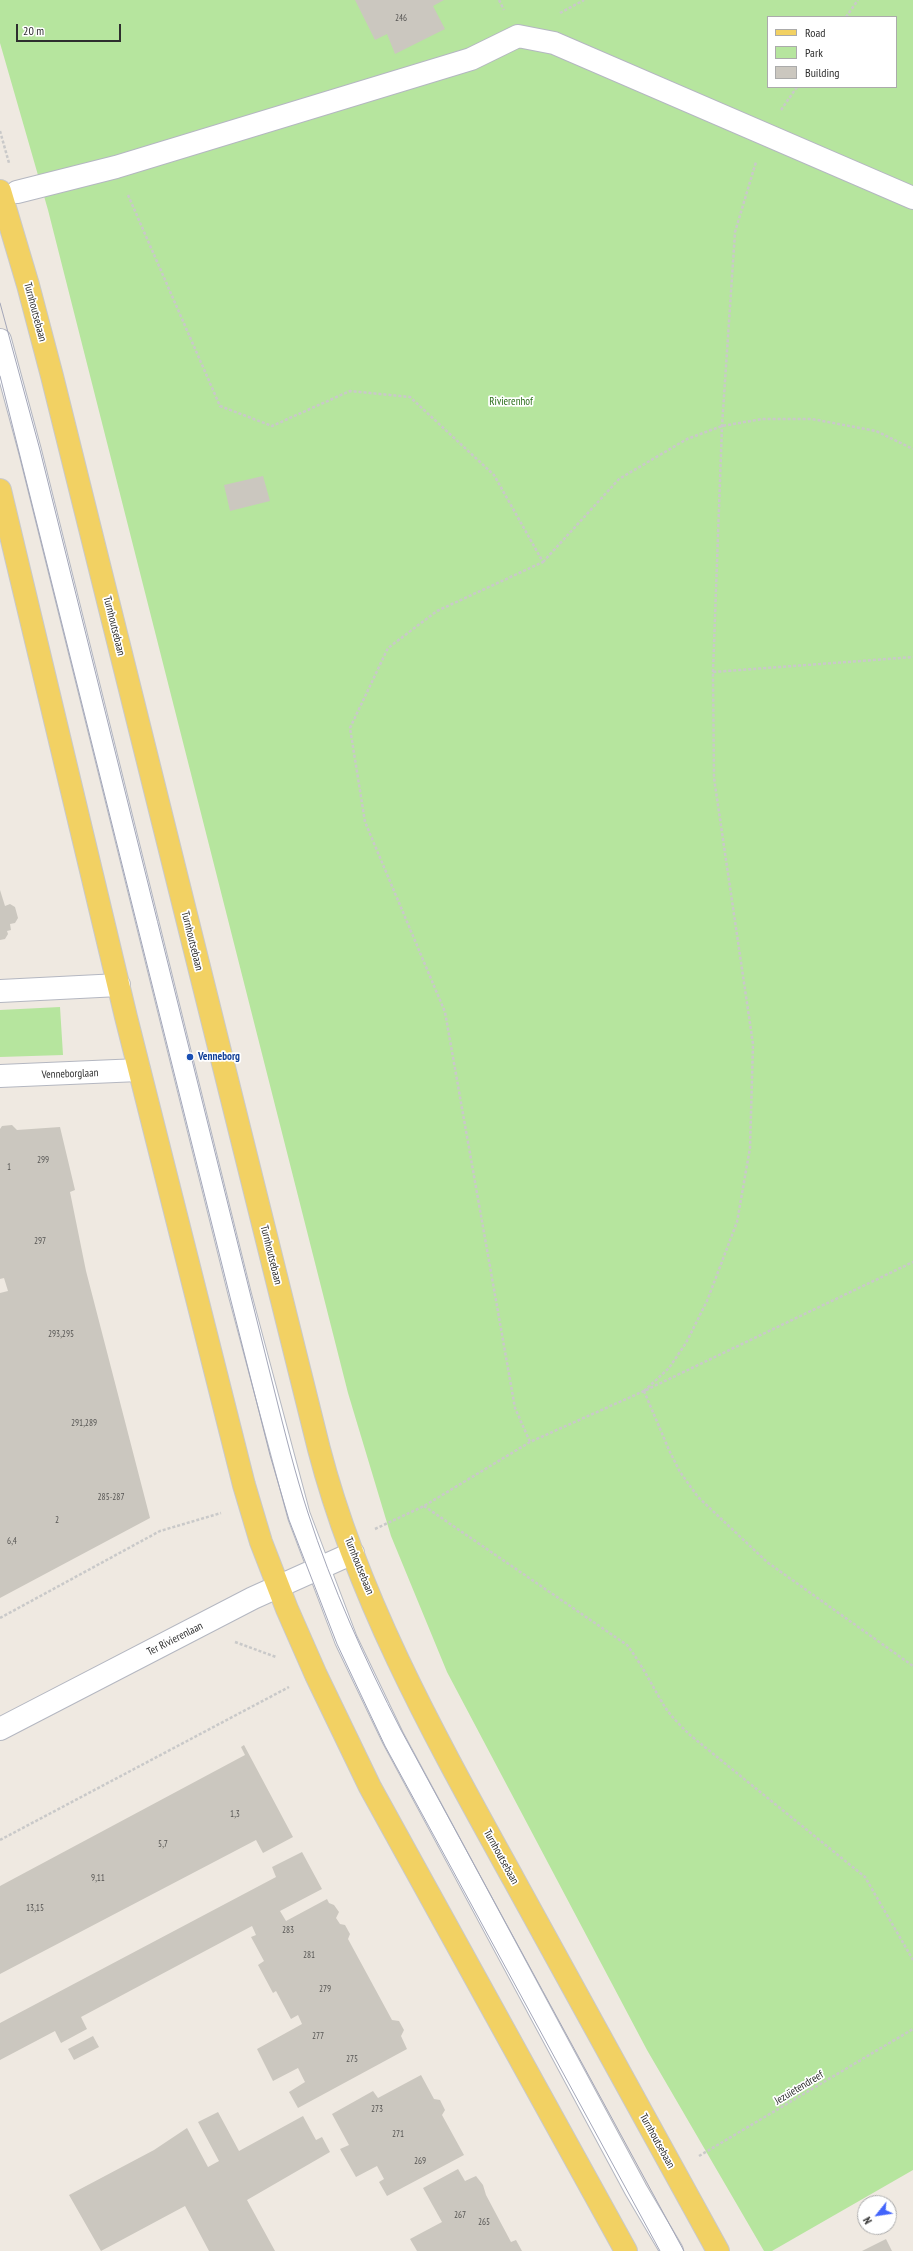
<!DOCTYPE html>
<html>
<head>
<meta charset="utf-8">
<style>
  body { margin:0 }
  #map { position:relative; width:913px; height:2251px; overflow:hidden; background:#efe9e1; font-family:"PT Sans Narrow",sans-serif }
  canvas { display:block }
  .legend { position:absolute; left:767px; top:16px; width:130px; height:72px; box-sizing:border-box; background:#fff; border:1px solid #ababab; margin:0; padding:5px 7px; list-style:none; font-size:12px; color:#2e2e2e }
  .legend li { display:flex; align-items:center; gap:8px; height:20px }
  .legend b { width:20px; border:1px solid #ababab }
  .north { position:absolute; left:857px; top:2195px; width:40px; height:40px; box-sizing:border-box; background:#fff; border:1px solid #ababab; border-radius:50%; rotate:240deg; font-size:11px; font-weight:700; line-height:16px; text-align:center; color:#2e2e2e }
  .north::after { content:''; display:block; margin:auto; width:14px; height:18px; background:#4264fb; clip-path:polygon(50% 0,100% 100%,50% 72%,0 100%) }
  .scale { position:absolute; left:16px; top:24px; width:105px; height:18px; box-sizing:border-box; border:2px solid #2e2e2e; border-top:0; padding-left:5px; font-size:12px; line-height:14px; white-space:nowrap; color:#2e2e2e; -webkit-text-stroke:3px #fff; paint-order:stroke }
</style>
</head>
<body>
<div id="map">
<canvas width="913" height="2251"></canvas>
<ul class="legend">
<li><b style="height:5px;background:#f2d163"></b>Road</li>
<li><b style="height:11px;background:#b6e59e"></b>Park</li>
<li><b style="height:11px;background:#cbc7bf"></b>Building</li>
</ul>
<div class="north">N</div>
<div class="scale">20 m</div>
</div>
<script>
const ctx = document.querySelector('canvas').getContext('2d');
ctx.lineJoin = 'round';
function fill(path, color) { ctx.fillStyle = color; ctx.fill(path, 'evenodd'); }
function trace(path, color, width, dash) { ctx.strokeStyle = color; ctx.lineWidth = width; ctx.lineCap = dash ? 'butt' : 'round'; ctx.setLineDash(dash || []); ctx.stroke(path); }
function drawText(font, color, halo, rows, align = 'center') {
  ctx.font = font + ' "PT Sans Narrow",sans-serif'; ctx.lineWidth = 3.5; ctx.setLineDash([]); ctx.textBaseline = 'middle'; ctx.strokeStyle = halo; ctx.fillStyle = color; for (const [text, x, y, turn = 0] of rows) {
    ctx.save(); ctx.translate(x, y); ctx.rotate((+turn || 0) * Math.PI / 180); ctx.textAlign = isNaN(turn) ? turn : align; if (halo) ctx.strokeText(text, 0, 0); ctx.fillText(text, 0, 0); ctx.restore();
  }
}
fill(new Path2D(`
  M0,0H913V2170L772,2251H764L647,2050L447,1672L391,1536L348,1393L48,210L0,43ZM768,17H896V87H768Z
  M60,1007L63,1055L0,1057V1010Z`), '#b6e59e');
fill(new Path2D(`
  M355,0H444L433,6L445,29L395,54L387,34L375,40Z
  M263,476L270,501L230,511L224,485Z
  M0,890L5,906L10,904L15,907L18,918L15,923L10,924L11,930L7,931L8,934L5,939L0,940Z
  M12,1125L17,1130L60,1127L75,1190L70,1192L86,1271L150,1518L0,1598V1293L8,1291L4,1278L0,1279V1129L2,1126Z
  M244,1745L293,1837L263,1853L256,1840L0,1974V1886L245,1755L241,1747Z
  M302,1852L322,1889L280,1911L286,1921L327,1899L329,1903L334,1905L339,1912L336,1918L340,1924L345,1925L350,1934L348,1939L392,2020L399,2021L404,2030L401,2036L407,2049L298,2108L289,2092L305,2082L298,2068L273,2081L257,2049L302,2024L298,2015L291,2019L276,1991L273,1993L258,1965L264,1961L251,1937L256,1935L252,1926L81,2017L87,2029L61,2043L55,2031L0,2060V2023L276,1877L272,1867Z
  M93,2036L99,2047L74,2060L68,2049Z
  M421,2075L434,2099L440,2100L445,2110L442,2115L464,2155L387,2196L379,2182L384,2179L377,2166L356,2177L340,2149L349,2145L332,2114L373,2091L378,2098Z
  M218,2112L239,2151L303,2116L316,2140L322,2137L330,2152L247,2200L275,2251H209L185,2206L101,2251L69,2195L154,2150L187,2128L208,2167L219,2161L198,2122Z
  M458,2169L465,2181L476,2176L483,2185L486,2195L511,2242L516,2240L522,2251H417L410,2239L442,2222L423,2188Z
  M886,2239L892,2251H862Z`), '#cbc7bf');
const minor = new Path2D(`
  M17,192L116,167L471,59L518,36L554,43L913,198
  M0,340L30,451L240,1295L299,1516L346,1640L393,1738L636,2190L672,2251
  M0,991L119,985
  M0,1076L139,1070
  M0,1729L253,1598L353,1553`);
const major = new Path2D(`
  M0,191L28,285L52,376L319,1449C359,1603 438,1742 514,1880C582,2003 650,2127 718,2251
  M0,490L126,1017L244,1485L261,1542L287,1609L316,1675L370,1787L626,2251`);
trace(minor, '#b4b7c1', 24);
trace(major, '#c9c9c9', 24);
trace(new Path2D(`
  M499,0L504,10
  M560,13L584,0
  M846,17L858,0
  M781,110L797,87
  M0,131L9,163
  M128,195L220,406L272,426L350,391L410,397L494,475L543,562L437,611L388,648L350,728L365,822L445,1012L515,1408L530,1442
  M543,562L619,479L687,439L722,426L762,419H812L876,431L913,449
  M713,672L722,426L735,232L756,162
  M644,1391L669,1368L686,1343L707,1301L737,1222L750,1148L753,1044L714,778L713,672L913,657
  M644,1391L669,1450L680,1472L698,1497L767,1562L913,1666
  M424,1506L627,1645C641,1663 650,1682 662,1702C669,1715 680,1725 690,1735L865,1877L913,1960
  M375,1529L424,1506L530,1442L644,1391L913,1262
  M0,1618L160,1531L221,1513
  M235,1642L276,1657
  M0,1840L289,1687
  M699,2156L913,2029`), '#c9c9c9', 2.5, [3, 2]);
trace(minor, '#fff', 22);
trace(major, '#f2d163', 22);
trace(new Path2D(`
  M0,303L40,450L275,1393C285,1433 295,1473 308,1513C332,1587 365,1660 401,1730L684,2251
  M0,376L231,1301L270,1455L289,1520L337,1644L385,1746L660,2251`), '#a3a6b8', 1);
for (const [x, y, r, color] of [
  [190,1057,4,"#1a4fb4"]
]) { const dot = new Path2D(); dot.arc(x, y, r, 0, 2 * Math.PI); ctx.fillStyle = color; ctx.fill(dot); trace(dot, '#fff', 1.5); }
drawText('9px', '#555452', null, [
  ["246",401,18],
  ["299",43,1160],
  ["1",9,1167],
  ["297",40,1241],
  ["293,295",61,1334],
  ["291,289",84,1423],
  ["285-287",111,1497],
  ["2",57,1520],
  ["6,4",12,1541],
  ["1,3",235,1814],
  ["5,7",163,1844],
  ["9,11",98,1878],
  ["13,15",35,1908],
  ["283",288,1930],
  ["281",309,1955],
  ["279",325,1989],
  ["277",318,2036],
  ["275",352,2059],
  ["273",377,2109],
  ["271",398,2134],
  ["269",420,2161],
  ["267",460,2215],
  ["265",484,2222]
]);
drawText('11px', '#2e2e2e', '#fff', [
  ["Turnhoutsebaan",35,312,75],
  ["Turnhoutsebaan",114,626,76],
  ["Turnhoutsebaan",192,941,76],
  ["Venneborglaan",70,1074,-2],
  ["Turnhoutsebaan",271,1255,76],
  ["Turnhoutsebaan",359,1566,68],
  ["Ter Rivierenlaan",175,1639,-27],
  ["Turnhoutsebaan",501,1857,61],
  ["Jezuïetendreef",799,2088,-31],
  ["Turnhoutsebaan",657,2141,61]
]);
drawText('11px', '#2c6e1b', '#fff', [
  ["Rivierenhof",511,402]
]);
drawText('bold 11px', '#164399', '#fff', [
  ["Venneborg",198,1057]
], 'left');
</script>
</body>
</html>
